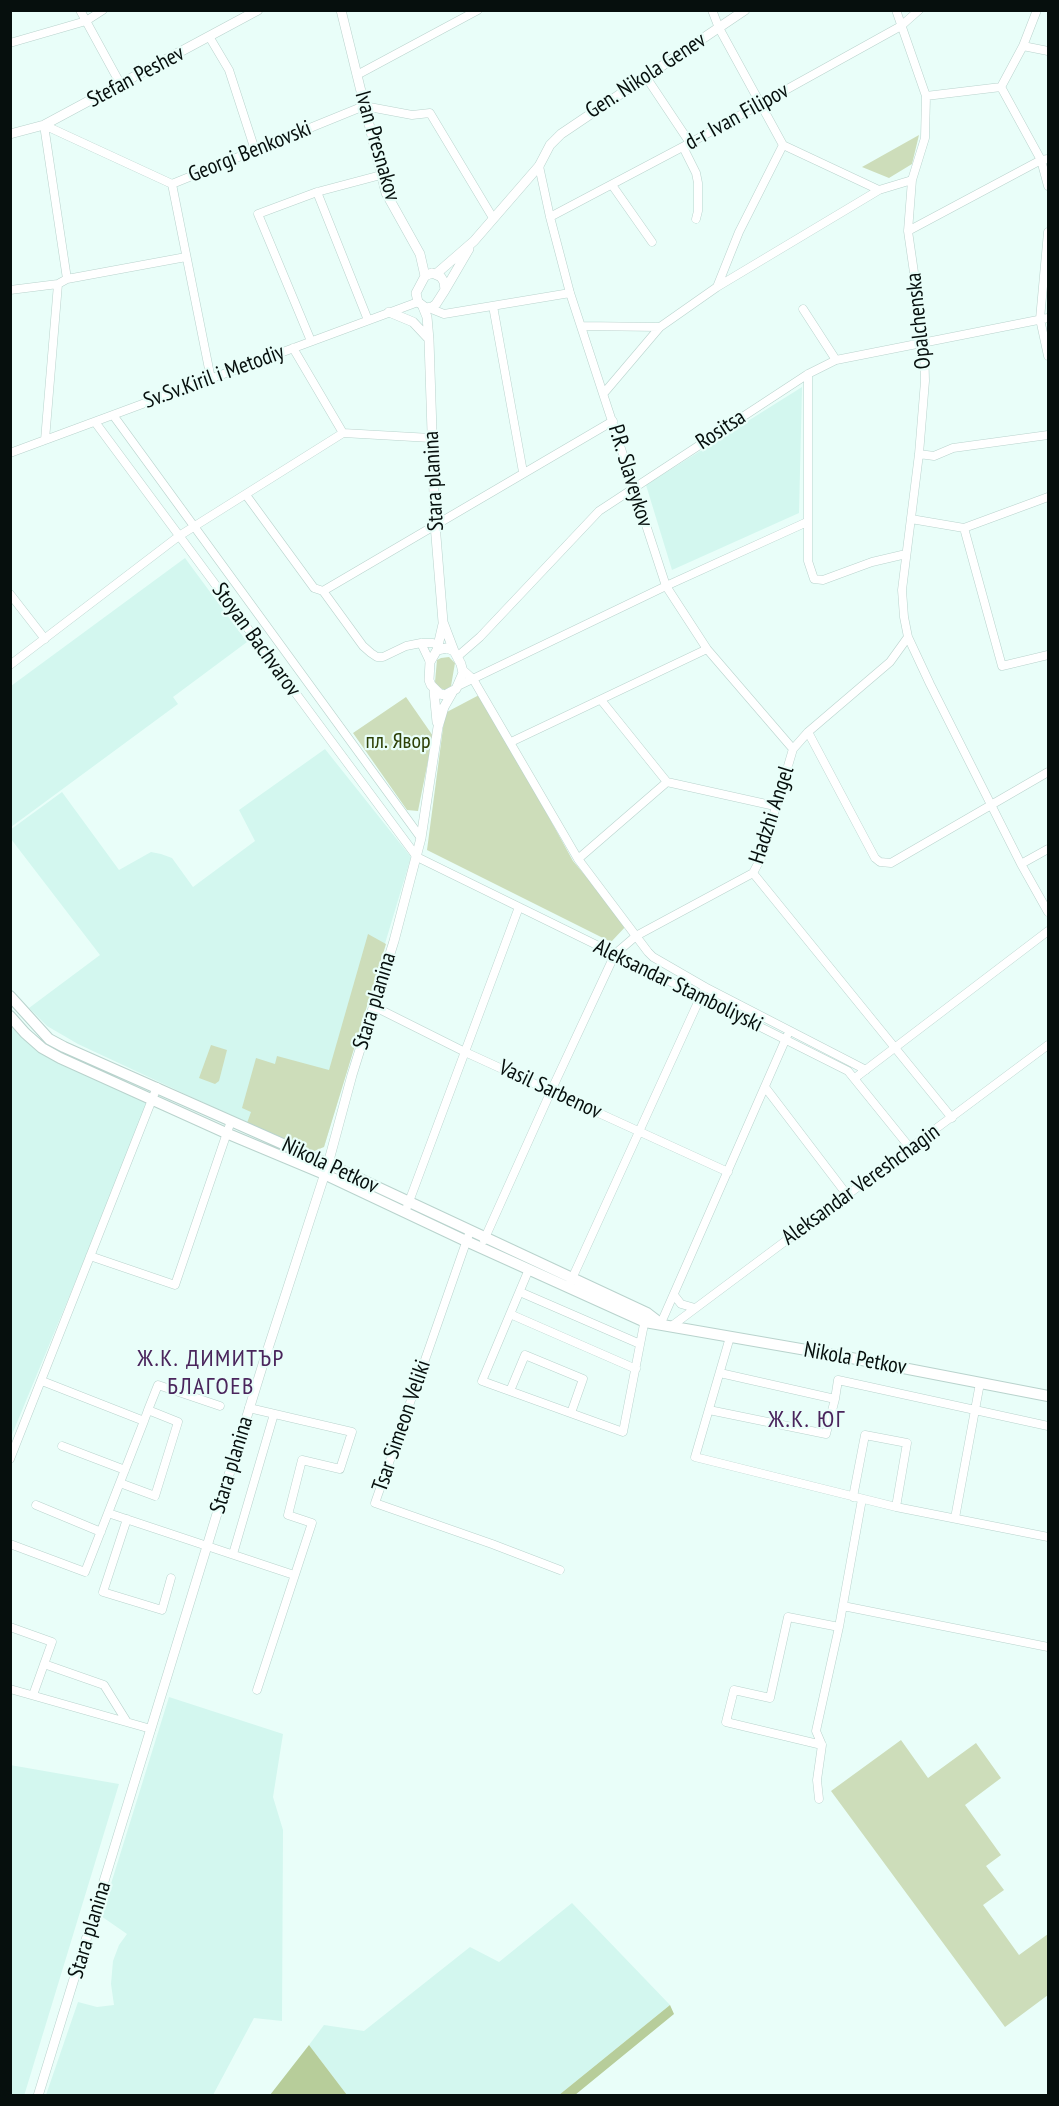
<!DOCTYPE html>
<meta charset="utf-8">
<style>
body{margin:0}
#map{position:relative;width:1059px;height:2106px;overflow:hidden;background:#e9fef9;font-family:"PT Sans Narrow",sans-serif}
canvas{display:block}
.frame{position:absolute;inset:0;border:12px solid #060f0d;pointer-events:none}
</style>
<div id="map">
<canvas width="1059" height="2106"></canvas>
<div class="frame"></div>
</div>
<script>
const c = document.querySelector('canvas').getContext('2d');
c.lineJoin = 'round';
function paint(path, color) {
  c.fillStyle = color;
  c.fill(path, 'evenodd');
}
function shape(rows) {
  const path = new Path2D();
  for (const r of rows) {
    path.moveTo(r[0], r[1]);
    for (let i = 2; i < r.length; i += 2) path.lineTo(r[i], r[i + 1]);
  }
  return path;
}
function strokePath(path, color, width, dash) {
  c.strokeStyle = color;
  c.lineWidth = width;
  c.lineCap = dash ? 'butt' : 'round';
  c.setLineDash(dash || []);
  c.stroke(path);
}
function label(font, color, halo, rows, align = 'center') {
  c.font = font + ' "PT Sans Narrow",sans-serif';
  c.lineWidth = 4.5;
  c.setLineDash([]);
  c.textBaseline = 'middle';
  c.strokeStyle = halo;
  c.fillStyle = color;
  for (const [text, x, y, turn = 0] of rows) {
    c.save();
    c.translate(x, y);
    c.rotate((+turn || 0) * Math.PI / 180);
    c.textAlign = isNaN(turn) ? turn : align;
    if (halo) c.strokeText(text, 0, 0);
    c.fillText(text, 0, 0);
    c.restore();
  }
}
const built = shape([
 [802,387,799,513,672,570,646,485],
 [185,558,247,642,173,697,178,704,11,827,11,686],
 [325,749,411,857,324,1147,247,1123,78,1044,47,1026,29,1008,100,955,11,839,10,830,62,792,119,870,151,852,161,854,172,858,193,887,255,841,239,810],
 [11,1016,42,1048,151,1099,11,1437],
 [169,1697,283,1734,273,1797,283,1830,282,2021,254,2018,213,2095,46,2095,78,2002,97,2007,114,2005,111,1984,113,1961,119,1945,127,1934,101,1916],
 [10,1765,119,1784,24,2096,10,2095],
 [572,1903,670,2005,559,2095,347,2095,309,2045,324,2025,364,2031,470,1947,499,1962]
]);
const green = shape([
 [919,135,912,164,889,178,862,167],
 [449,657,455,663,451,686,445,690,438,687,435,682,437,660,441,658],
 [481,694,573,861,627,925,611,942,427,850,445,713],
 [406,697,433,736,418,811,407,810,353,733],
 [368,934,386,944,324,1147,312,1152,247,1123,251,1112,242,1108,256,1058,275,1064,277,1056,329,1070],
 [211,1045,227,1050,219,1081,215,1084,199,1078],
 [901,1740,928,1778,976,1743,1001,1778,965,1805,1001,1855,986,1866,1004,1890,983,1905,1019,1955,1048,1934,1048,1995,1005,2027,831,1791]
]);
const forest = shape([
 [670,2005,674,2014,575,2095,559,2095],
 [309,2045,347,2095,270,2095]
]);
const minor = shape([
 [80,10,121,85],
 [712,10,719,28,783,145,879,190],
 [896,10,926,96,925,138,912,180,908,231,924,342,925,381,919,454,902,590,904,617,908,637,930,684,1021,864,1048,912],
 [210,38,229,70,255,150],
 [10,43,86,21,103,10],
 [1023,46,1048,51],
 [357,75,478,10],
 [646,77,690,143],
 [1001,87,1023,46,1037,10],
 [926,96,1001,87,1041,160,1048,186],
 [44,125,172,184,364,106,412,115,430,113,493,218],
 [44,125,67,279],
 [683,147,696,173,698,183,698,211,696,219],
 [539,166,550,217,570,293,666,586,707,649,793,749],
 [172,184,211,379],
 [612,185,652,242],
 [317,192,368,320],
 [550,217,690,143,901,26,919,10],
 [908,231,1041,160,1048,159],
 [1048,232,1040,319,1048,356],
 [717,287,739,232,783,145],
 [10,290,58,284,67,279,186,257],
 [493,306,523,472],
 [429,308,444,314,570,293],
 [803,309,836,360],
 [581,326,660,327,717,287,879,190,912,180],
 [311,341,258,214,317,192,381,175],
 [293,348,343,433],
 [808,374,808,561,814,579,823,580,872,562,906,554],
 [604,393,660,327],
 [113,415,421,838],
 [95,422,417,857,615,954,848,1071,911,1149],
 [45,440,58,284],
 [10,453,418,302],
 [919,454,934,456,953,448,1048,435],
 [246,495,314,588,323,591,363,646,371,653,377,657,383,657,406,646,421,643,433,643,442,649],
 [911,519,964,528,1048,497],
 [964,528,1002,666,1048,655],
 [323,591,613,421],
 [10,594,45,639],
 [421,643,430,662],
 [457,657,480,637,599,511,808,374,836,360,1048,318],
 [10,665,179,536,343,433,431,438],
 [463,670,473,679,578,859,648,952,653,957,705,987,866,1070],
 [458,686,666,586,807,522],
 [601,700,667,782,775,806],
 [808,732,875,858,880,862,891,863,1048,772],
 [511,742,707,649],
 [578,859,667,782],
 [1021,864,1048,849],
 [753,873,952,1118],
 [373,1006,465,1052,728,1172],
 [855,1078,1048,931],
 [765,1087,848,1196],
 [407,1207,519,907],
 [470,1231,375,1503,492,1544,560,1570],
 [484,1240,551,1091,615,954,636,936,753,873,761,858,793,749,808,732,890,662,908,637],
 [90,1256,175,1285,231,1121],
 [529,1269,482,1381,623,1432,645,1319],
 [570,1283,705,987],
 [520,1292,640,1344],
 [674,1295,681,1304,695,1308],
 [510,1314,636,1369],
 [661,1323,787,1036],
 [673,1325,1048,1045],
 [730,1337,695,1457,896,1507,1048,1537],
 [720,1373,835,1399,838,1380,1048,1426],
 [510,1391,525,1355,583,1379,571,1413],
 [249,1408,352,1432,340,1469,302,1460,288,1515,312,1523,257,1690],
 [148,1410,158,1385,220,1406],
 [709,1410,826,1434,835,1399],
 [62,1446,125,1470],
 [10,1459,157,1087],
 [120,1483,155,1496,178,1422,148,1410,144,1421],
 [853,1497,865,1435,907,1443,896,1507],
 [36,1505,101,1532],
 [108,1513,294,1575],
 [955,1518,980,1383],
 [127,1519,103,1592,162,1610,171,1578],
 [10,1544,85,1572,144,1421,42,1381],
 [233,1554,274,1414],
 [843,1606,1048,1647],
 [10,1627,52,1642,33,1695],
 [44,1664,104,1685,127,1722],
 [10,1689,151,1729],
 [822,1745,726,1722,734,1690,770,1698,788,1617,839,1627],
 [819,1799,817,1780,822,1745,816,1731,839,1627,862,1499]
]);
const tertiary = shape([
 [341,10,386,193,420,254,425,276],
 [10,134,44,125,258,10],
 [432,273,441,277,444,282,445,290,436,304,432,307,426,308,418,302,416,293,425,276,432,273],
 [436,274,474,241,539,166,550,145,561,134,745,10],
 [445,290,469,249],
 [423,307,427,317,429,340,435,524,443,622,454,651],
 [389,312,413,322,428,338],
 [447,648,454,651,461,664,463,673,456,689,445,695,440,694,431,685,429,680,430,662,437,650,447,648],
 [437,650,443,624],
 [434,691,437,722],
 [38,2096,263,1364,328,1164,352,1075,394,941,421,838,438,727,444,707,452,693]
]);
const secondary = shape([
 [10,996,49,1039,64,1047,328,1164,647,1313,660,1323],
 [10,1016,25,1033,42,1048,60,1058,226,1133,324,1174,466,1241,645,1322,841,1356,1048,1396]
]);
const streetNames = [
 ["Gen. Nikola Genev",646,76,-33],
 ["Stefan Peshev",136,77,-28],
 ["d-r Ivan Filipov",737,117,-29],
 ["Ivan Presnakov",377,146,74],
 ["Georgi Benkovski",250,152,-22],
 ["Opalchenska",919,321,-96],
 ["Sv.Sv.Kiril i Metodiy",214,377,-20],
 ["Rositsa",721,430,-33],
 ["P.R. Slaveykov",630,476,73],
 ["Stara planina",434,481,-93],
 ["Stoyan Bachvarov",256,640,54],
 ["Hadzhi Angel",772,815,-72],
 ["Aleksandar Stamboliyski",678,986,26],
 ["Stara planina",375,1001,-73],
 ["Vasil Sarbenov",550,1090,25],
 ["Nikola Petkov",330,1166,25],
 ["Aleksandar Vereshchagin",861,1185,-36],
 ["Nikola Petkov",855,1359,10],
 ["Tsar Simeon Veliki",402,1426,-71],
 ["Stara planina",232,1465,-73],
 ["Stara planina",90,1930,-73]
];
const parkNames = [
 ["пл. Явор",398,742]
];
const neighbourhoodNames = [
 ["Ж.К. ДИМИТЪР",211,1359],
 ["БЛАГОЕВ",211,1387],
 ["Ж.К. ЮГ",807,1420]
];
paint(built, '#d3f7ef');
paint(green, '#cdddba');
paint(forest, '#b7cd9a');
strokePath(minor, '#b9d3cd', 9);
strokePath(tertiary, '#b9d3cd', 10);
strokePath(secondary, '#b9d3cd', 12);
strokePath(minor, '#fff', 8);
strokePath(tertiary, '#fff', 9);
strokePath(secondary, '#fff', 10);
label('22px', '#060f0d', '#e9fef9', streetNames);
label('22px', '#2e4107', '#e9fef9', parkNames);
c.letterSpacing = '1.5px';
label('24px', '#4a255c', '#e9fef9', neighbourhoodNames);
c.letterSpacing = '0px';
</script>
